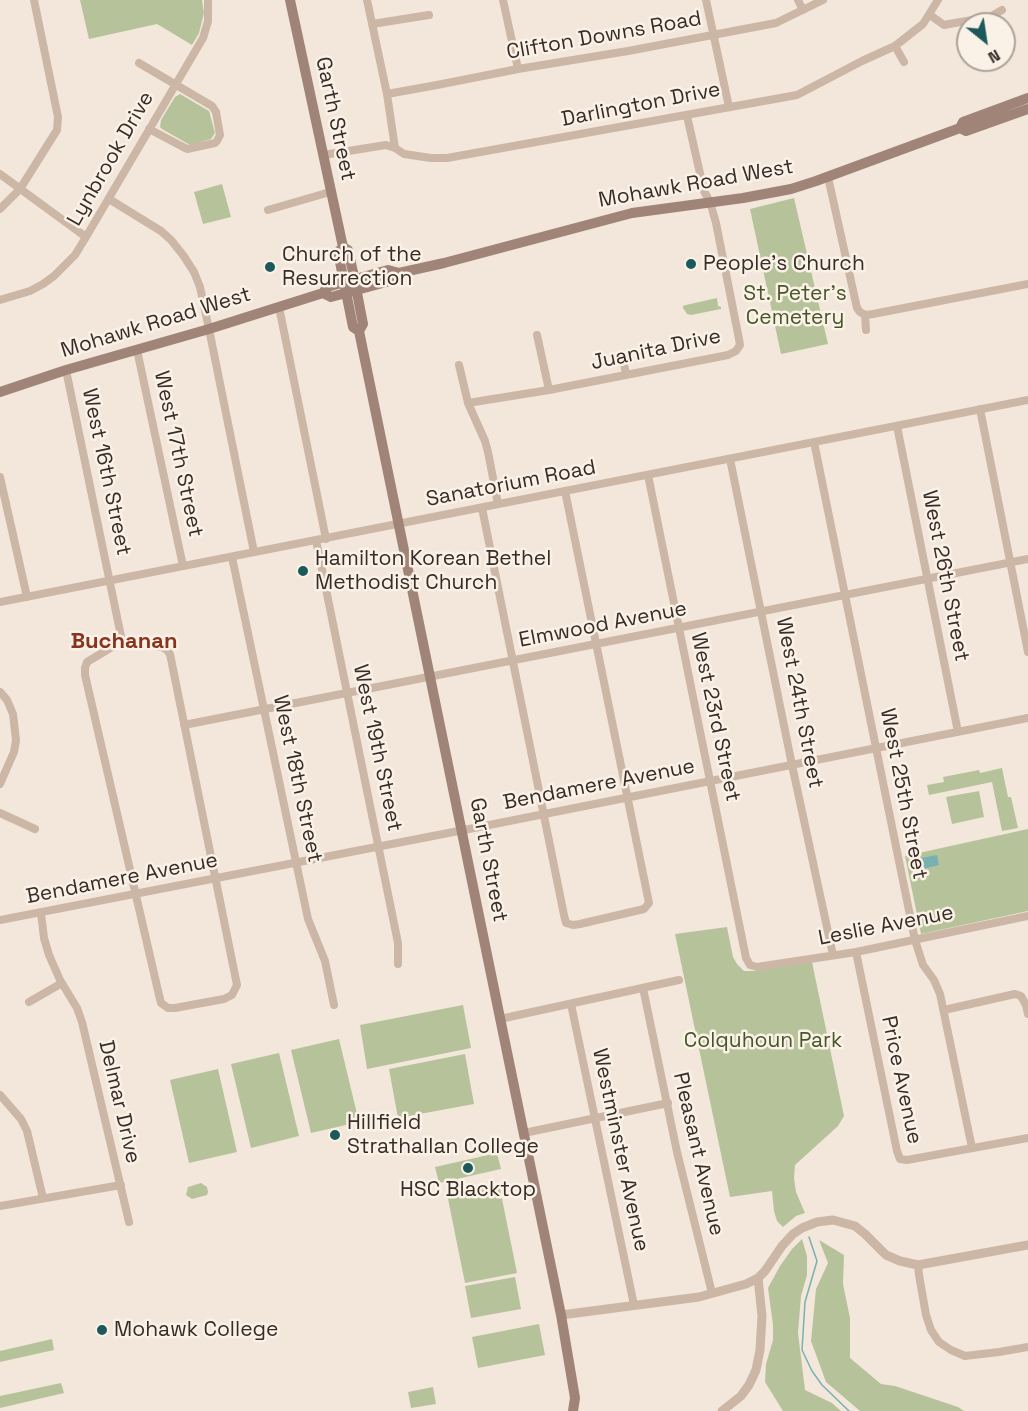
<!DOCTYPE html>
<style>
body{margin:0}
#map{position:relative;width:1028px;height:1411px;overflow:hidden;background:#f3e7db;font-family:"Space Grotesk",sans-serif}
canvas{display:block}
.north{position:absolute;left:956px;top:12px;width:60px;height:60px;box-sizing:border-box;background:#faf1e7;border:2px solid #aca29a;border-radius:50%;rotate:150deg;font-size:16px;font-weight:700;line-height:24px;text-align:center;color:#372c27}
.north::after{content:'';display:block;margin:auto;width:21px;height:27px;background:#1b595b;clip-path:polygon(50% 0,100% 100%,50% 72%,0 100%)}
</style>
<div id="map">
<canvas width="1028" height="1411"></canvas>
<div class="north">N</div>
</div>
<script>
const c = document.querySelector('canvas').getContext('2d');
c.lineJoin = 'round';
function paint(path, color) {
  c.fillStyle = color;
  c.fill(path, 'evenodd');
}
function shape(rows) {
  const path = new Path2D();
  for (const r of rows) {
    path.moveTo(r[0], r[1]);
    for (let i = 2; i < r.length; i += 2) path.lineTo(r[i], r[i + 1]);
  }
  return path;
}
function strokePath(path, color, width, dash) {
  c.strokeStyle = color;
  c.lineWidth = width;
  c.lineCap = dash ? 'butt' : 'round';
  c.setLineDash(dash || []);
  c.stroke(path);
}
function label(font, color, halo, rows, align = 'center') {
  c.font = font + ' "Space Grotesk",sans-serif';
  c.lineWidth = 5;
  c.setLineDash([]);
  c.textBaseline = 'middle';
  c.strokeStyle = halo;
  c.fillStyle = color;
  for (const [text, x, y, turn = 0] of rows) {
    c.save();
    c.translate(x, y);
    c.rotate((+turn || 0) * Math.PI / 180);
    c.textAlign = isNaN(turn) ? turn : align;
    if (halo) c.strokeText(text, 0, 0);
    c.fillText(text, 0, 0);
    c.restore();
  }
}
const green = shape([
 [80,0,202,0,204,13,199,33,192,45,157,24,89,39],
 [180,94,209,111,215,133,211,139,190,145,162,129,160,127,161,120,175,97],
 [222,184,231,217,203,224,194,192],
 [794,198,828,344,781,354,750,209],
 [717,298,718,306,721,307,721,309,691,315,687,314,683,308,683,306,686,305],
 [1002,768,1008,797,1011,797,1018,828,1002,831,992,782,929,795,927,785,944,782,943,777,979,770,980,773],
 [979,791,984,817,952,824,946,797],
 [1028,829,1028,911,921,934,905,856],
 [727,927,733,957,737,964,744,971,754,971,812,962,844,1116,838,1126,795,1165,794,1178,796,1192,805,1213,796,1216,783,1227,777,1221,774,1211,772,1191,730,1197,675,934],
 [463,1005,471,1048,367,1069,360,1025],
 [339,1039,359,1122,311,1133,291,1050],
 [279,1053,299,1136,251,1148,231,1064],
 [465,1054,474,1104,398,1118,389,1069],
 [218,1069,237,1152,189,1163,170,1080],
 [497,1153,501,1169,439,1183,435,1167],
 [201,1183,207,1187,208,1192,207,1195,192,1199,186,1195,188,1187],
 [499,1184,517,1273,465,1283,447,1194],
 [802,1239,807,1256,807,1275,801,1296,798,1333,805,1390,832,1403,841,1411,783,1411,765,1382,766,1364,773,1340,773,1325,768,1288,780,1266,792,1249],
 [819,1240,844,1255,843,1284,850,1318,850,1358,881,1384,895,1386,958,1407,964,1411,860,1411,826,1382,811,1341,816,1289,828,1263],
 [515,1277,521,1309,471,1318,465,1286],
 [539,1324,545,1355,478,1368,472,1337],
 [52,1339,54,1350,0,1362,0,1351],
 [61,1383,64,1393,0,1408,0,1396],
 [433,1387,436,1404,411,1408,408,1392]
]);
const water = shape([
 [937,855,939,865,923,869,921,858]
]);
const stream = shape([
 [809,1237,817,1261,805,1302,802,1350,812,1371,822,1385,849,1411]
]);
const minor = shape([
 [367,0,387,94,395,148],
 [503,0,518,69],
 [706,0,729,107],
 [798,0,803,10],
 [930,15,944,25,949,24,990,17,1002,10],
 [372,24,429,15],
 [895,46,904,62],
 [139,63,212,106,216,112,220,135,217,141,215,143,187,149,149,129],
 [387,94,437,85,518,69,628,51,776,23,823,0],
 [323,155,386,145,395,148,404,154,431,158,447,158,797,95,862,61,895,46,923,24,938,0],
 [0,174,86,237],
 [828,177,857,308,860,312,865,315,873,314,1028,284],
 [109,199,161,231,171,240,183,255,194,272,200,287,209,329,254,552],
 [0,209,20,189,57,130,58,117,34,0],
 [268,210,330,192],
 [0,300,30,291,43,284,54,276,75,255,86,237,203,38,208,21,208,0],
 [279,307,326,539],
 [865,315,866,330],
 [537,335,549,390],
 [137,350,183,566],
 [622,355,626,374],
 [459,365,468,403,485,441,488,452,498,504],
 [66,370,122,641,87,662,85,668,85,675,159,995,161,1003,168,1008,175,1008,224,999,232,995,237,985,170,654,167,650,162,647,122,641],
 [468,403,549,390,728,355,736,351,740,345,739,339,716,223,710,202,704,191,687,116],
 [980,409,1028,652],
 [897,426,958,732],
 [814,442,915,940,923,965,934,980,940,994,972,1148],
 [730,459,792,765,833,955],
 [648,475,746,958,750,965,757,967,856,952,1028,916],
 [0,477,27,597],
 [482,508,564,915,566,923,573,925,580,924,644,909,649,903,565,491],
 [316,540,398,943,398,964],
 [232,557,308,919,325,961,334,1005],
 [0,602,1028,400],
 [0,692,7,700,13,714,16,740,14,752,0,784],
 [184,725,1028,559],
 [0,813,35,829],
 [41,913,44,938,49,955,60,980,77,1008,82,1022,129,1222],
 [0,920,469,829,1028,718],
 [856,952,897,1151,900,1159,907,1160,1028,1138],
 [643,988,677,1152,712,1293],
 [29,1002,62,983],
 [571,1004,634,1305],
 [944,1010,1015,994,1021,996,1026,1005,1028,1014],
 [500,1019,679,980],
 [0,1095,21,1119,27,1131,43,1198],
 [524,1133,668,1103],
 [0,1206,121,1185],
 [918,1265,919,1275,926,1315,931,1330,939,1342,951,1350,965,1356,999,1352,1028,1347]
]);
const tertiary = shape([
 [561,1315,699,1297,746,1284,758,1278,765,1271,782,1246,793,1234,802,1228,817,1222,833,1220,855,1226,865,1234,886,1255,900,1261,918,1265,1028,1245],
 [722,1411,741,1396,749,1385,756,1370,760,1350,762,1316,758,1278]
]);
const secondary = shape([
 [290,0,343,247,348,250,353,272,363,324,359,331],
 [960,128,966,131,1028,109],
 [343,247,338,252,353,327,359,331,561,1315,575,1398,573,1411],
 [323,293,331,297,390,281,399,273],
 [0,392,66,370,209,329,323,293,327,287,388,270,399,273,444,263,632,213,743,198,791,189,816,181,960,128,963,122,1028,98]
]);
const markers = [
 [691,264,6,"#1b595b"],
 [270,267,6,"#1b595b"],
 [303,571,6,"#1b595b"],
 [335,1135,6,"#1b595b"],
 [468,1168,6,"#1b595b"],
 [102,1330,6,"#1b595b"]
];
const streetNames = [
 ["Clifton Downs Road",604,36,-10],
 ["Darlington Drive",641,105,-11],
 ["Garth Street",335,119,78],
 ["Lynbrook Drive",111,159,-60],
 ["Mohawk Road West",696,184,-10],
 ["Mohawk Road West",156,323,-17],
 ["Juanita Drive",656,350,-12],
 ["West 17th Street",178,454,78],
 ["West 16th Street",106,472,78],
 ["Sanatorium Road",511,484,-11],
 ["West 26th Street",945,576,79],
 ["Elmwood Avenue",603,625,-11],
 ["West 24th Street",799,703,79],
 ["West 23rd Street",715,717,78],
 ["West 19th Street",377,748,78],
 ["West 18th Street",297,779,78],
 ["Bendamere Avenue",599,785,-11],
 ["West 25th Street",903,794,79],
 ["Garth Street",488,860,79],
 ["Bendamere Avenue",122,879,-11],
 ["Leslie Avenue",886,926,-11],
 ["Price Avenue",901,1080,78],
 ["Delmar Drive",119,1102,77],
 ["Westminster Avenue",620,1150,78],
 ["Pleasant Avenue",698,1154,77]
];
const poiNames = [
 ["Church of the",282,255],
 ["Resurrection",282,279],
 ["People's Church",703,264],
 ["Hamilton Korean Bethel",315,559],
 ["Methodist Church",315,583],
 ["Hillfield",347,1123],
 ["Strathallan College",347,1147],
 ["HSC Blacktop",468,1190,"center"],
 ["Mohawk College",114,1330]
];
const parkNames = [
 ["St. Peter's",795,294],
 ["Cemetery",795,318],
 ["Colquhoun Park",763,1041]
];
const neighbourhoodNames = [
 ["Buchanan",124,642]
];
paint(green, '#b6c39a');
paint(water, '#78b1b1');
strokePath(stream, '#78b1b1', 1.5);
strokePath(minor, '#ccb6a6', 8);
strokePath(tertiary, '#ccb6a6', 9);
strokePath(secondary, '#9f8477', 10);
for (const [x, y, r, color] of markers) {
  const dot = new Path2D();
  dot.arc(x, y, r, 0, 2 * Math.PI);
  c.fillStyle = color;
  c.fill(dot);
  strokePath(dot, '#faf1e7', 2);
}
label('21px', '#372c27', '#faf1e7', streetNames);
label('21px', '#372c27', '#faf1e7', poiNames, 'left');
label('21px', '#48572a', '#faf1e7', parkNames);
label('bold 22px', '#8a331d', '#faf1e7', neighbourhoodNames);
</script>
